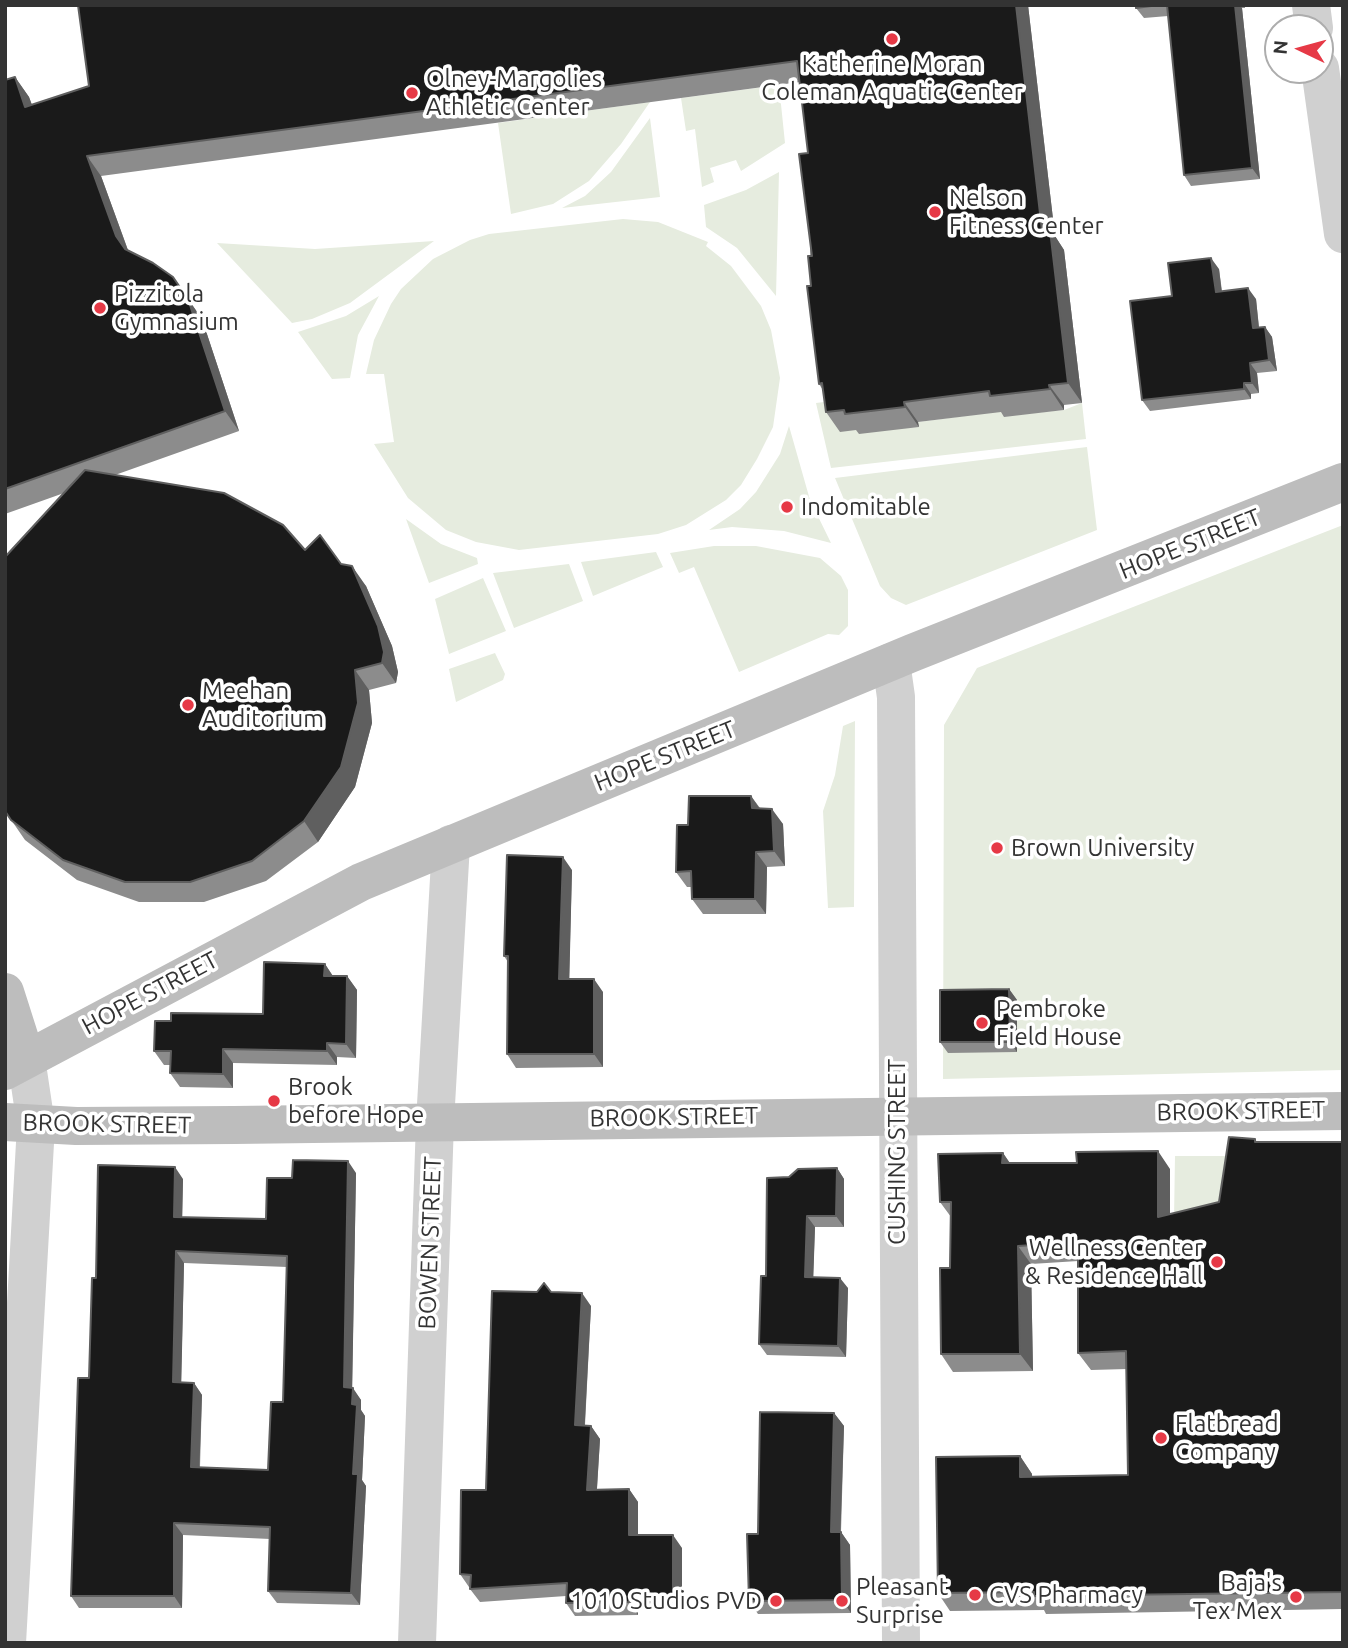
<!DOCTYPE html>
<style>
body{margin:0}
#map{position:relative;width:1348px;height:1648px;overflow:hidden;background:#fff;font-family:Ubuntu,sans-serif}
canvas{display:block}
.frame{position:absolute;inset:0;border:7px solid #333;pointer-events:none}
.north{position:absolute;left:1264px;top:14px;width:70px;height:70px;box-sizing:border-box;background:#fff;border:2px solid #adadad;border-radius:50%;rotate:275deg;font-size:19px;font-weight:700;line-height:28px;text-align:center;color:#333}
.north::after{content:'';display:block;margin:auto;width:24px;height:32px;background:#e63946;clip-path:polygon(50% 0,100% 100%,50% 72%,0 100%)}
</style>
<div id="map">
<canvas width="1348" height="1648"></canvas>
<div class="frame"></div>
<div class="north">N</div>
</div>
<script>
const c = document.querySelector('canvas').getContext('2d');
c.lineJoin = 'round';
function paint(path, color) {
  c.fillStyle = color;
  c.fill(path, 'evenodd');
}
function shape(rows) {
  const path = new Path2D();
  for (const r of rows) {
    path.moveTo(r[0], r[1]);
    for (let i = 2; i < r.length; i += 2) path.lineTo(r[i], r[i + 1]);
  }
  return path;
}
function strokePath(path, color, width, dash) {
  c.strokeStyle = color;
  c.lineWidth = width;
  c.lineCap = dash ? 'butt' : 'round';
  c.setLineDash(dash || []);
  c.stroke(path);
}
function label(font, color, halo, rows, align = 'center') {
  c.font = font + ' Ubuntu,sans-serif';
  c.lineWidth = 7;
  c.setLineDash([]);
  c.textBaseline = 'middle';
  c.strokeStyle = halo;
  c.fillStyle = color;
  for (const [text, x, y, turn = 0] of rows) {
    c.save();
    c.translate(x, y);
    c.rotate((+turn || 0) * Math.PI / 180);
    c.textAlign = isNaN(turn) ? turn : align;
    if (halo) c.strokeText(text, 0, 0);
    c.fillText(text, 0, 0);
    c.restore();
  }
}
const green = shape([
 [779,85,785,143,741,171,736,160,710,168,714,182,702,187,695,129,686,131,681,98],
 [650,102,621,144,589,181,553,204,511,214,498,123],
 [650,118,660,197,562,208,585,196,611,172],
 [779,172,776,296,737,248,706,227,704,205,746,190],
 [623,219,658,222,708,242,706,246,731,266,761,306,771,330,780,378,773,427,757,459,741,485,726,500,686,525,658,534,519,550,476,542,446,530,408,498,374,444,394,442,384,374,366,374,374,340,391,304,401,289,433,259,470,240,489,234],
 [434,241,350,303,312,319,292,323,217,243,315,249],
 [379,296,358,335,350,378,332,379,298,332,346,316],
 [832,401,858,430,919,427,918,422,1003,411,1004,416,1064,410,1082,403,1086,439,831,468,816,403],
 [789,426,810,500,831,543,784,531,732,527,709,530,740,509,756,492,780,454],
 [1087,447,1097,530,906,605,891,598,880,586,835,478],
 [406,519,441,544,477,558,478,564,429,583],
 [1343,525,1343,1070,943,1079,944,725,977,668],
 [714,546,756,546,820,558,841,576,848,590,848,626,839,635,828,634,739,672,694,567,679,573,670,553],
 [656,552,663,567,593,596,581,562],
 [569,564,583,601,514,628,493,573],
 [483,578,506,631,449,654,435,599],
 [495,653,505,674,503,680,456,702,449,669],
 [855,721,854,907,828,908,823,811,835,775,843,726],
 [1175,1156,1234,1156,1224,1207,1174,1220]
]);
const street = shape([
 [1311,5,1314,28],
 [1320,68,1343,234],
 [891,662,896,697,901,1643],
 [7,1643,36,1125,26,1058],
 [417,1643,435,1122,451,844]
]);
const secondary = shape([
 [5,992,26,1058],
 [5,1071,361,882,912,653,1343,482],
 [5,1122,76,1126,234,1125,1343,1111]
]);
const wall = shape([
 [1028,5,1055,236,1064,250,1082,403,1064,405,1064,410,1004,417,1001,412,918,422,919,427,859,434,856,430,840,432,826,412,823,390,819,384,811,286,808,153,800,82,101,176,128,250,173,277,202,319,239,431,115,475,341,564,366,586,392,646,398,672,396,683,369,690,372,723,355,787,318,842,266,881,204,902,139,902,77,880,25,840,5,811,64,493,5,514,5,80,15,77,29,97,32,105],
 [1136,5,1245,5,1245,8,1242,8,1260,179,1191,186,1184,175,1168,16,1144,18,1136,8],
 [1219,269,1222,291,1256,299,1259,327,1265,327,1272,337,1277,371,1257,373,1259,393,1251,394,1251,399,1150,411,1142,400,1172,296],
 [751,796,760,808,783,824,785,866,767,867,766,914,703,914,692,899,691,887,687,887,676,872,688,825],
 [572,870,569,979,603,992,603,1067,516,1068,507,1054,508,962,504,956],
 [325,964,333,976,347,976,357,990,356,1058,337,1057,337,1065,233,1063,233,1088,180,1087,170,1073,171,1065,164,1065,154,1051,171,1021,263,1014],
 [1009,989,1017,1000,1017,1052,948,1053,940,1042],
 [1255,1139,1257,1142,1343,1142,1343,1609,1046,1614,1044,1610,950,1611,938,1593,1020,1456,1032,1474,1032,1476,1128,1475,1127,1369,1091,1370,1078,1353,1078,1261,1031,1264,1033,1371,953,1372,941,1354,950,1268,951,1217,940,1202,1003,1153,1010,1163,1170,1169,1170,1214,1219,1202],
 [837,1168,844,1179,844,1227,815,1227,813,1277,848,1288,846,1357,767,1355,759,1344,766,1276],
 [356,1173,352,1388,361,1400,361,1410,365,1416,362,1480,366,1486,360,1605,277,1603,268,1591,270,1539,183,1535,182,1608,79,1608,71,1596,89,1378,96,1278,183,1179,182,1217,266,1219,292,1178],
 [184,1263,287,1267,283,1402,268,1470,200,1467,202,1395,194,1383,181,1382],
 [551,1292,591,1306,585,1425,591,1426,600,1439,597,1489,629,1489,638,1502,638,1535,682,1548,682,1609,638,1609,638,1615,575,1616,566,1603,566,1596,480,1602,470,1589,470,1587,469,1587,460,1574,486,1490],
 [834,1413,844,1426,841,1532,850,1545,851,1613,758,1614,749,1601,758,1534]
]);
const shadedWall = shape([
 [1016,5,1028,5,1055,236,1064,250,1082,403,1068,383,1042,231],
 [1235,5,1240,5,1242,8,1260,179,1252,168],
 [15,77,29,97,40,127,25,107],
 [87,156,101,176,130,256,116,236],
 [1211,258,1219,269,1223,303,1216,292],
 [1248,288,1256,299,1260,339,1253,328],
 [188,299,202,319,239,431,225,411],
 [1265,327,1272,337,1277,371,1269,360],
 [1250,363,1257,373,1259,393,1252,383],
 [1244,383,1251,394,1251,399,1244,389],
 [1049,385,1064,405,1064,410,1050,389],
 [904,402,918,422,919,427,905,407],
 [352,566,366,586,392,646,398,672,396,683,382,663],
 [355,670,369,690,372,723,355,787,318,842,304,821],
 [751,796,762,812,752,808],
 [772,809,783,824,785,866,774,851],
 [756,852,767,867,766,914,755,899],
 [563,857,572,870,569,993,559,979],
 [325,964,334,978,324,976],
 [347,976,357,990,356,1058,346,1044],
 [594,979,603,992,603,1067,594,1054],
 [1009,989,1017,1000,1017,1052,1010,1042],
 [327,1043,337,1057,337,1065,327,1051],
 [223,1049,233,1063,233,1088,223,1074],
 [1158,1151,1170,1169,1170,1234,1158,1217],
 [1003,1153,1015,1171,1002,1163],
 [348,1161,356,1173,352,1398,353,1388,361,1400,361,1410,365,1416,362,1480,366,1486,360,1605,351,1593,353,1474,344,1387],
 [175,1167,183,1179,182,1229,174,1217],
 [837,1168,844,1179,844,1227,836,1216],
 [807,1216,815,1227,813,1287,805,1277],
 [1018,1246,1031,1264,1033,1371,1020,1354],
 [176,1251,184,1263,181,1394,173,1382],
 [840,1278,848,1288,846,1357,838,1346],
 [582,1293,591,1306,584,1438,575,1425],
 [194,1383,202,1395,199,1478,191,1467],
 [834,1413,844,1426,840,1545,831,1532],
 [591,1426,600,1439,596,1503,587,1490],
 [1020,1456,1032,1474,1033,1494,1020,1477],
 [629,1489,638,1502,638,1548,629,1535],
 [174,1523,183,1535,182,1608,174,1596],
 [841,1532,850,1545,851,1613,842,1600],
 [673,1535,682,1548,682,1609,673,1596],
 [629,1596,638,1609,638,1615,629,1602]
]);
const building = shape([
 [78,5,1016,5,1042,231,1050,230,1068,383,1049,385,1050,389,990,396,989,391,904,402,905,407,845,414,844,410,826,412,822,383,819,384,807,286,811,286,808,256,812,256,799,154,808,153,797,61,87,156,116,236,125,249,153,263,173,277,188,299,225,411,5,489,5,80,15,77,25,107,89,86,78,5],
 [1136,5,1159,5,1136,8,1136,5],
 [1167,5,1235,5,1252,168,1184,175,1167,5],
 [1211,258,1216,292,1248,288,1253,328,1265,327,1269,360,1250,363,1252,383,1244,383,1244,389,1142,400,1130,301,1172,296,1168,263,1211,258],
 [85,470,224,493,283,525,305,550,320,535,341,564,352,566,378,626,384,652,382,663,355,670,358,703,341,767,304,821,252,861,190,882,125,882,63,860,11,820,5,811,5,557,85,470],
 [689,796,751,796,752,808,772,809,774,851,756,852,755,899,692,899,691,871,676,872,677,825,688,825,689,796],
 [507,855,563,857,559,979,594,979,594,1054,507,1054,508,956,504,956,507,855],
 [264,962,325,964,324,976,347,976,346,1044,327,1043,327,1051,223,1049,223,1074,170,1073,171,1051,154,1051,155,1021,171,1021,171,1013,263,1014,264,962],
 [1009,989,1010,1042,940,1042,940,990,1009,989],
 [1229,1137,1255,1139,1255,1142,1343,1142,1343,1592,1034,1596,1034,1592,938,1593,936,1457,1020,1456,1020,1477,1128,1475,1126,1351,1078,1353,1078,1242,1018,1246,1020,1354,941,1354,940,1268,950,1268,951,1202,940,1202,938,1154,1003,1153,1002,1163,1077,1163,1076,1152,1158,1151,1158,1217,1219,1202,1229,1137],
 [293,1160,348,1161,344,1387,353,1388,352,1404,357,1405,353,1474,358,1474,351,1593,268,1591,270,1527,174,1523,174,1596,71,1596,78,1378,89,1378,92,1278,96,1278,98,1165,175,1167,174,1217,266,1219,267,1178,292,1178,293,1160],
 [176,1251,287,1256,283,1402,271,1402,268,1470,191,1467,194,1383,173,1382,176,1251],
 [837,1168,836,1216,807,1216,805,1277,840,1278,838,1346,759,1344,761,1276,766,1276,767,1178,789,1177,798,1169,837,1168],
 [544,1283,551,1292,582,1293,575,1425,591,1426,587,1490,629,1489,629,1535,673,1535,673,1596,629,1596,629,1602,566,1603,567,1583,470,1589,471,1575,460,1574,461,1490,486,1490,492,1291,537,1292,544,1283],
 [760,1412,834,1413,831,1532,841,1532,842,1600,749,1601,747,1534,758,1534,760,1412]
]);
const markers = [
 [892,39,7,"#e63946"],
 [412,93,7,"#e63946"],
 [935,212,7,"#e63946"],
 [100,308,7,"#e63946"],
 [787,507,7,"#e63946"],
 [188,705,7,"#e63946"],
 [997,848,7,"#e63946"],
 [982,1023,7,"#e63946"],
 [274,1101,7,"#e63946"],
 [1217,1262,7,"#e63946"],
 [1161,1438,7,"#e63946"],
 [975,1595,7,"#e63946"],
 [1296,1597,7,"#e63946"],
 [776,1601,7,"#e63946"],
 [842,1601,7,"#e63946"]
];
const poiNames = [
 ["Katherine Moran",892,64,"center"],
 ["Coleman Aquatic Center",892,92,"center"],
 ["Olney-Margolies",426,79],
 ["Athletic Center",426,107],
 ["Nelson",949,198],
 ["Fitness Center",949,226],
 ["Pizzitola",114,294],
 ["Gymnasium",114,322],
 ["Indomitable",801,507],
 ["Meehan",202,691],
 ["Auditorium",202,719],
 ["Brown University",1011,848],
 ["Pembroke",996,1009],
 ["Field House",996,1037],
 ["Brook",288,1087],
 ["before Hope",288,1115],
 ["Wellness Center",1203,1248,"right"],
 ["& Residence Hall",1203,1276,"right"],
 ["Flatbread",1175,1424],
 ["Company",1175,1452],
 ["Baja's",1282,1583,"right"],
 ["Tex Mex",1282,1611,"right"],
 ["Pleasant",856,1587],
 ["Surprise",856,1615],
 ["CVS Pharmacy",989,1595],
 ["1010 Studios PVD",762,1601,"right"]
];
const streetNames = [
 ["HOPE STREET",1190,544,-22],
 ["HOPE STREET",665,756,-22],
 ["HOPE STREET",150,993,-28],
 ["BROOK STREET",1241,1111,-1],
 ["BROOK STREET",674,1117,-1],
 ["BROOK STREET",107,1124,1],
 ["CUSHING STREET",897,1152,-90],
 ["BOWEN STREET",430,1243,-88]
];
paint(green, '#e6ecdf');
strokePath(street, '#d0d0d0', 38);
strokePath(secondary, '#bdbdbd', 38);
paint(wall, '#8c8c8c');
paint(shadedWall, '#5f5f5f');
paint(building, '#1a1a1a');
strokePath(building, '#5f5f5f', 2);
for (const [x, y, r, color] of markers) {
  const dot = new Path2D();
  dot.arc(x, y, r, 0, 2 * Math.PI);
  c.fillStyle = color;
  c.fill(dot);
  strokePath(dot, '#fff', 2.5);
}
label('24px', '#333', '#fff', poiNames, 'left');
label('24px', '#333', '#fff', streetNames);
</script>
